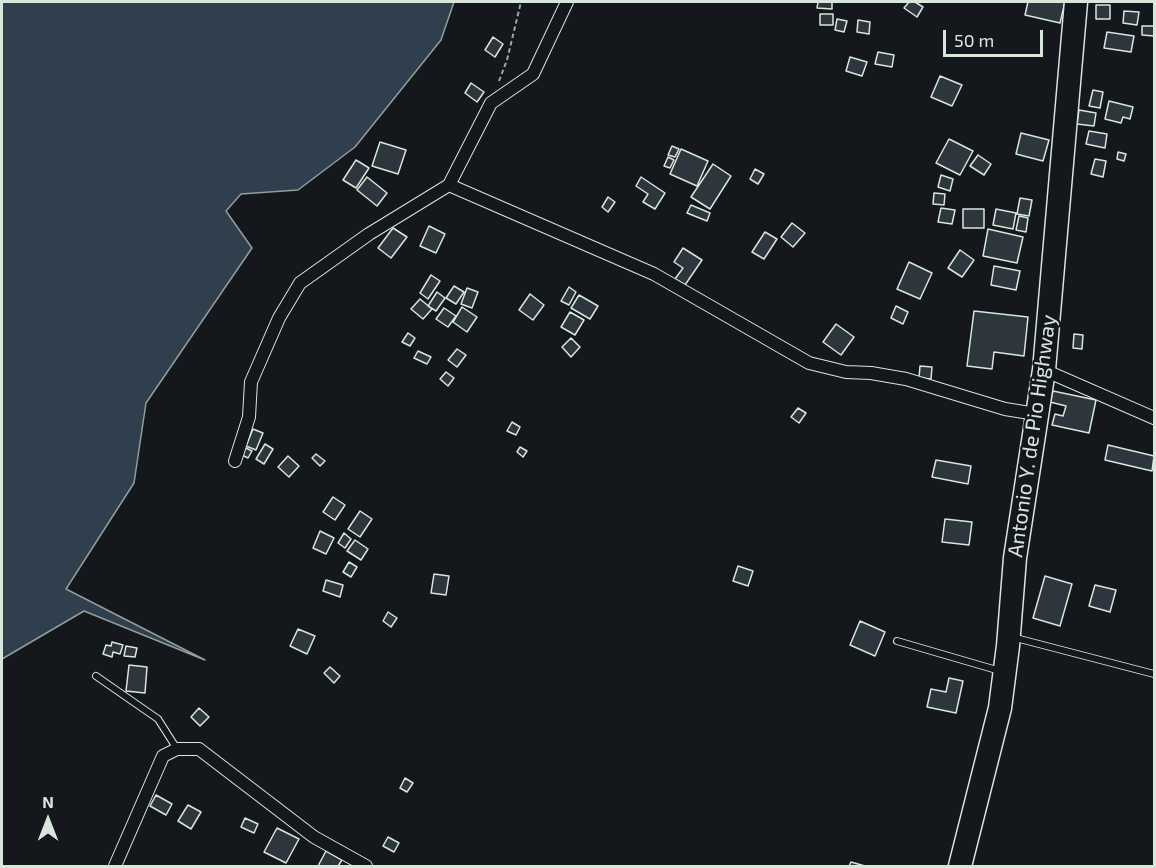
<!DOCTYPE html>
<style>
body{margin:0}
#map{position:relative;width:1156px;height:868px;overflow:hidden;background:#14181c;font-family:"Exo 2",sans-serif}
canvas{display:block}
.frame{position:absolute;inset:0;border:3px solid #d8e6dc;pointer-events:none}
.north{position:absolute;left:18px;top:790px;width:60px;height:60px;-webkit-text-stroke:4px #14181c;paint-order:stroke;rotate:0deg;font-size:16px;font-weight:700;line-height:24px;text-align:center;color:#d8e6dc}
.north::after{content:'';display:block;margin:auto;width:21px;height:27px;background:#d8e6dc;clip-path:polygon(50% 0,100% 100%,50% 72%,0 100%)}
.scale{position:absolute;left:943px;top:30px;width:100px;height:27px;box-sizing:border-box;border:3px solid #d8e6dc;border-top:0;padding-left:8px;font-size:18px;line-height:21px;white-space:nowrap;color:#d8e6dc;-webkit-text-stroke:4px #14181c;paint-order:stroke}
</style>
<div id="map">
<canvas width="1156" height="868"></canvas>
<div class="frame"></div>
<div class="north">N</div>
<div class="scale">50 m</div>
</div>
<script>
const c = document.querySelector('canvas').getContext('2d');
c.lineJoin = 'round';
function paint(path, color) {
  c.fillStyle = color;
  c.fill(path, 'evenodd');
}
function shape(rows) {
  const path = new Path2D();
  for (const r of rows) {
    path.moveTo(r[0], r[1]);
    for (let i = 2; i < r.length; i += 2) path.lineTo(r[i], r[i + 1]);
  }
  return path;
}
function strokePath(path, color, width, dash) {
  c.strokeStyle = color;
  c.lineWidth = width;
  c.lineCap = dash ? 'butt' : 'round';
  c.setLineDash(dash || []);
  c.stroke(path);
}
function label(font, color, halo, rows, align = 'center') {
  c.font = font + ' "Exo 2",sans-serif';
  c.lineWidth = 4.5;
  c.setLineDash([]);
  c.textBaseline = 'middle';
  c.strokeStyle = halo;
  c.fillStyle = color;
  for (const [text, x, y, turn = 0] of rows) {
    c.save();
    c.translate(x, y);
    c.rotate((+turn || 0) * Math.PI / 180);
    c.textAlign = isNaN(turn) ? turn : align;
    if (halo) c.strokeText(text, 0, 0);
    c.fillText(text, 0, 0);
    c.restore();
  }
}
const water = shape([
 [2,2,454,2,441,40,355,147,298,190,241,194,226,211,252,248,146,403,134,483,66,589,205,660,84,611,2,659,2,2]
]);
const building = shape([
 [818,2,832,2,832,9,817,8,818,2],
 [909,2,915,2,923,7,917,17,904,8,909,2],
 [1028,2,1065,2,1060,23,1025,15,1028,2],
 [1096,5,1110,5,1110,19,1096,19,1096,5],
 [1124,11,1139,12,1137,25,1123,23,1124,11],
 [820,14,833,14,833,25,820,25,820,14],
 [837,19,847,21,844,32,835,30,837,19],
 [858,20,870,22,869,34,857,32,858,20],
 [1142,26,1154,26,1154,36,1142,35,1142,26],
 [1107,32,1134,36,1131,52,1104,48,1107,32],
 [493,37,503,44,495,57,485,50,493,37],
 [878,52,894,55,892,67,875,64,878,52],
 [850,57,867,62,862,76,846,71,850,57],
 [940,76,962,85,952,106,931,97,940,76],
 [471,83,484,92,477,102,465,93,471,83],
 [1093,90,1103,92,1100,108,1089,106,1093,90],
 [1109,101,1133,107,1130,119,1123,117,1121,123,1105,119,1109,101],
 [1079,110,1096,113,1094,126,1077,124,1079,110],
 [1089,131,1107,134,1105,148,1086,144,1089,131],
 [1021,133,1049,140,1043,161,1016,154,1021,133],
 [949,139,973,151,960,175,936,163,949,139],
 [380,142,406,150,398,174,372,166,380,142],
 [672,146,679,149,675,157,668,155,672,146],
 [681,149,708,161,697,186,670,174,681,149],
 [1118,152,1126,154,1124,161,1117,159,1118,152],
 [978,155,991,164,984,175,970,166,978,155],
 [668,157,674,160,670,168,664,166,668,157],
 [1095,159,1106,161,1103,177,1091,174,1095,159],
 [356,160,369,168,356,188,343,180,356,160],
 [713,164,731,176,710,209,691,197,713,164],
 [755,169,764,174,758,184,750,179,755,169],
 [941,175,953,179,950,191,938,187,941,175],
 [367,177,387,193,377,206,357,190,367,177],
 [641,177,665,193,655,209,643,202,648,194,636,186,641,177],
 [934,193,945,194,944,205,933,204,934,193],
 [608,197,615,202,608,212,602,207,608,197],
 [1020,198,1032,200,1029,216,1017,214,1020,198],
 [691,205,710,213,707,221,687,213,691,205],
 [941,208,955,210,952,224,938,222,941,208],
 [963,209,984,209,984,228,963,228,963,209],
 [996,209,1016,213,1013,229,993,225,996,209],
 [1019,216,1028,218,1026,232,1016,230,1019,216],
 [792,223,805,233,793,247,781,237,792,223],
 [429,226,445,234,436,253,420,246,429,226],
 [393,228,407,237,391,258,378,248,393,228],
 [988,229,1023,237,1017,263,983,256,988,229],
 [765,232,777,239,764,259,752,252,765,232],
 [683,248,702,260,685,285,675,279,683,268,674,262,683,248],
 [960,250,974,260,962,277,948,268,960,250],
 [909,262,932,273,920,299,897,289,909,262],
 [994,266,1020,271,1016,290,991,285,994,266],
 [431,275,440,281,428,299,420,293,431,275],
 [454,286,464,292,456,304,446,298,454,286],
 [569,287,576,292,569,305,561,301,569,287],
 [467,288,478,292,472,308,461,304,467,288],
 [437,292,445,298,436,311,428,306,437,292],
 [530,294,544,305,533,320,519,310,530,294],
 [579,295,598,306,590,319,571,308,579,295],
 [420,299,432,309,423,319,411,309,420,299],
 [896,306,908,312,903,324,891,318,896,306],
 [462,307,477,317,467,332,453,322,462,307],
 [444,308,456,316,448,327,436,319,444,308],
 [974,311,1028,317,1024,356,994,352,992,369,967,366,974,311],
 [570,312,584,320,575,335,561,327,570,312],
 [836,324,854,337,841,355,823,342,836,324],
 [408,333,415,338,410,346,402,342,408,333],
 [1074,334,1083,335,1082,349,1073,348,1074,334],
 [571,338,580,347,571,357,562,347,571,338],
 [457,349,466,355,457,367,448,360,457,349],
 [418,351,431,357,427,364,414,358,418,351],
 [920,366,932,367,931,379,919,378,920,366],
 [446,372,454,378,448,386,440,379,446,372],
 [1053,391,1096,400,1089,433,1052,425,1055,414,1063,416,1066,406,1050,402,1053,391],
 [798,408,806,413,799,423,791,417,798,408],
 [512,422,520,427,516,435,507,431,512,422],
 [253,429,263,433,256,450,246,446,253,429],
 [265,444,273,449,264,464,256,459,265,444],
 [1108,445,1154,456,1152,471,1105,460,1108,445],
 [520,447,527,451,523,457,517,452,520,447],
 [246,448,252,451,248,458,242,455,246,448],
 [316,454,325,461,320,466,312,458,316,454],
 [288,456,299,466,289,477,278,467,288,456],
 [936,460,971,466,968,484,932,477,936,460],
 [333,497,345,505,335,520,323,512,333,497],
 [360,511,372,519,360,537,348,529,360,511],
 [945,519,972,522,969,545,942,542,945,519],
 [320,531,334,538,326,554,313,548,320,531],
 [344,533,351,539,345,548,338,543,344,533],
 [355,540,368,549,361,560,347,551,355,540],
 [349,562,357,567,351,577,343,572,349,562],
 [738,566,753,571,748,586,733,581,738,566],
 [434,574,449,576,446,595,431,593,434,574],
 [1045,576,1072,584,1060,626,1033,618,1045,576],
 [326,580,343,585,340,597,323,591,326,580],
 [1095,585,1116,590,1110,612,1089,606,1095,585],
 [388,612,397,618,391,627,383,621,388,612],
 [860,621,885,632,875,656,850,645,860,621],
 [298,629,315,636,307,654,290,646,298,629],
 [112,642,123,645,120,654,113,652,112,657,103,654,106,645,111,646,112,642],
 [126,646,137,648,135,657,124,656,126,646],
 [129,665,147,667,145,693,126,691,129,665],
 [330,667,340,676,334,683,324,673,330,667],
 [949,678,963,681,956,713,927,707,931,689,946,692,949,678],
 [199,708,209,717,200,726,191,717,199,708],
 [405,778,413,783,407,792,400,788,405,778],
 [156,795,172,804,166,815,150,806,156,795],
 [188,805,201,812,191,829,178,821,188,805],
 [245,818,258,824,254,833,241,827,245,818],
 [277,828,299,839,286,863,264,852,277,828],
 [388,837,399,843,394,852,383,846,388,837],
 [326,851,342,860,338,866,318,866,326,851],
 [851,862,865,866,849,866,851,862]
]);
const path = shape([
 [499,81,507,60,521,2]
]);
const lane = shape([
 [1012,637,1154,674],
 [897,641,1000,671],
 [96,676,158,719,177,749]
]);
const street = shape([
 [449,185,654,274,809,363,846,372,871,373,906,379,1005,409,1036,414],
 [1044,370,1154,418],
 [235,461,249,417,251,382,279,318,300,283,369,234,449,185,491,103,533,74,567,2],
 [115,866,163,756,177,749,199,749,314,837,366,866]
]);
const highway = shape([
 [960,866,1000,708,1008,646,1015,558,1044,370,1076,2]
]);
const streetNames = [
 ["Antonio Y. de Pio Highway",1032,436,-82]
];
paint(water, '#2f3f4d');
strokePath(water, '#939e99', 1.5);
paint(building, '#2c363c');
strokePath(building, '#d8e6dc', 1.5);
strokePath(lane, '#d8e6dc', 8);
strokePath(street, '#d8e6dc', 14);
strokePath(highway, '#d8e6dc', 25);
strokePath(path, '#9da8a2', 2, [4.5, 3]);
strokePath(lane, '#14181c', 6);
strokePath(street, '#14181c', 12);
strokePath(highway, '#14181c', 22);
label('21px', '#d8e6dc', '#14181c', streetNames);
</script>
